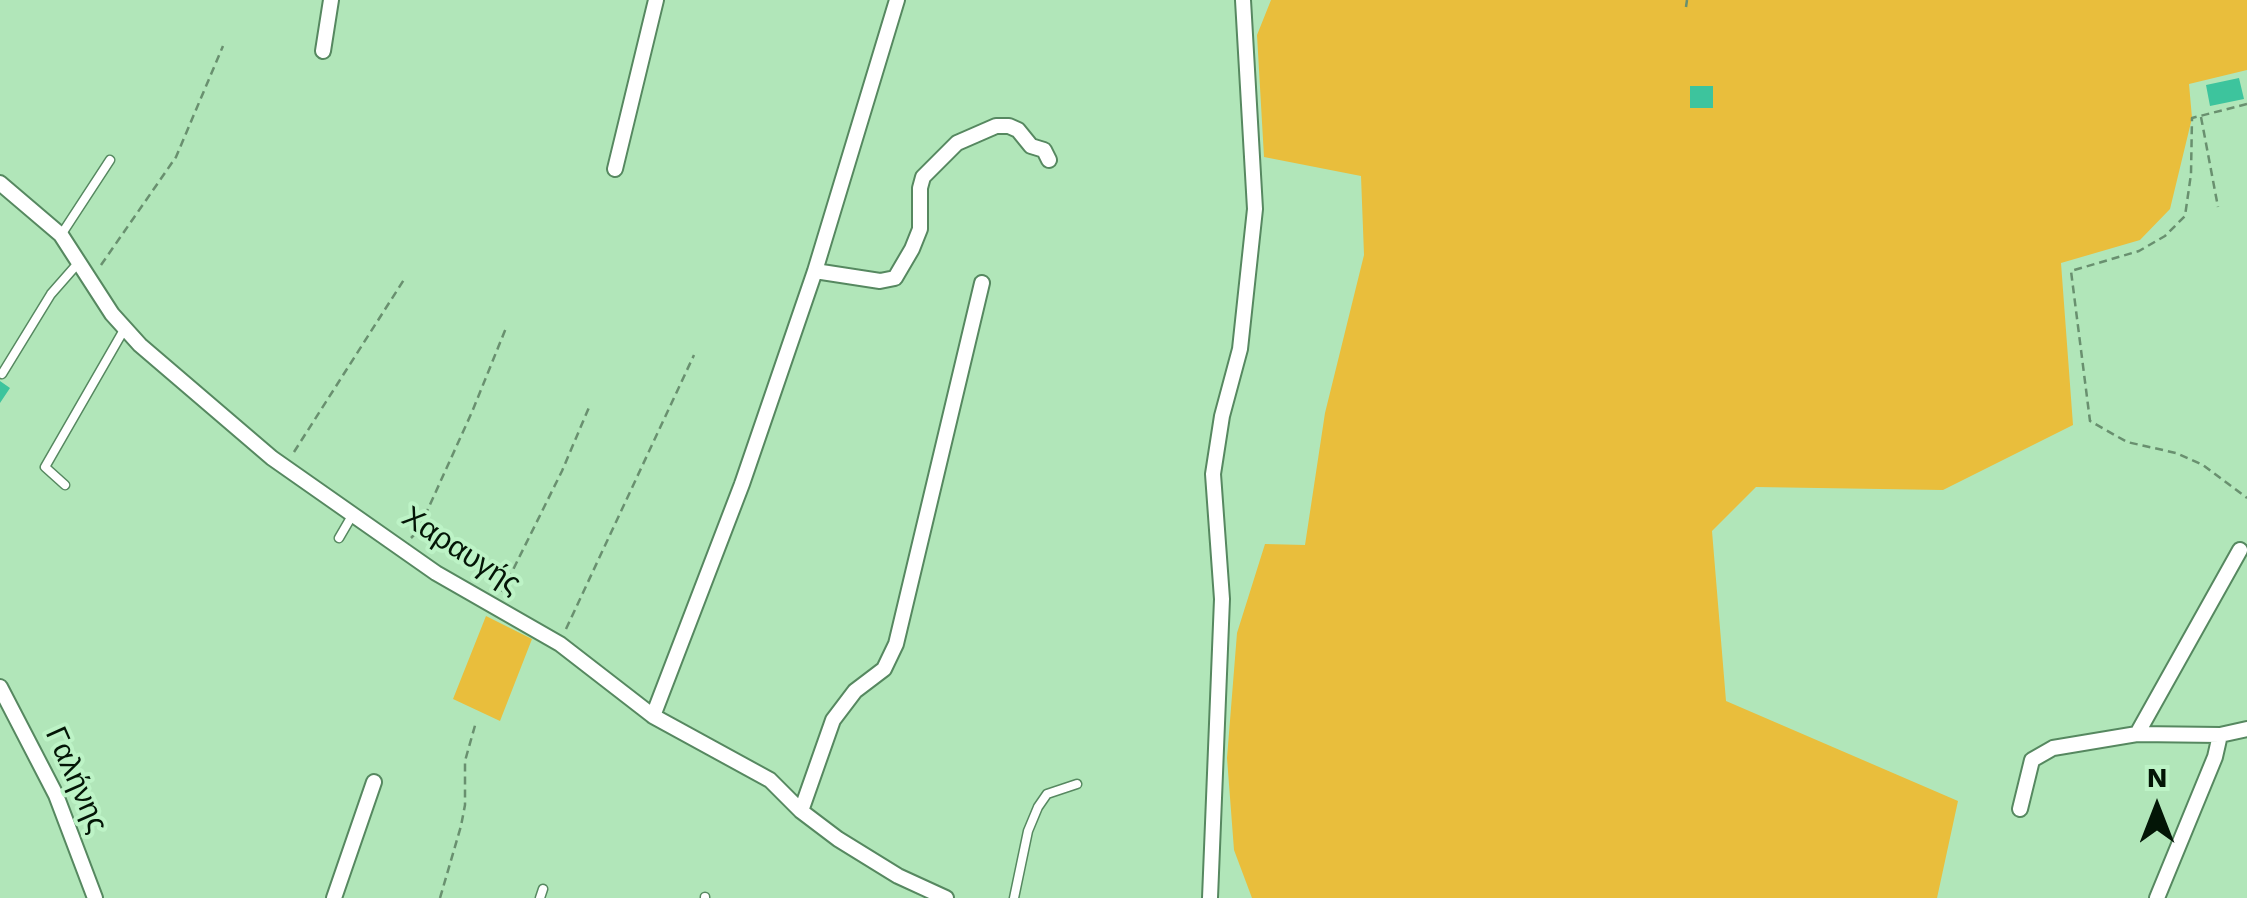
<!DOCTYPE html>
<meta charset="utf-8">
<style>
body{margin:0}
#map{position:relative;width:2247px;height:898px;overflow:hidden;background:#b1e6b9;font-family:"Work Sans",sans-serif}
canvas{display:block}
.north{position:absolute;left:2107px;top:758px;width:100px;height:100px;-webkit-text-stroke:8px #bdf3c6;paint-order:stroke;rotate:0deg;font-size:28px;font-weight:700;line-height:40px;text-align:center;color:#031506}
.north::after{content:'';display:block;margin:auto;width:35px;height:45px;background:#031506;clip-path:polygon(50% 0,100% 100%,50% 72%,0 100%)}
</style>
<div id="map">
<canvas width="2247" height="898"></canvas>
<div class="north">N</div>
</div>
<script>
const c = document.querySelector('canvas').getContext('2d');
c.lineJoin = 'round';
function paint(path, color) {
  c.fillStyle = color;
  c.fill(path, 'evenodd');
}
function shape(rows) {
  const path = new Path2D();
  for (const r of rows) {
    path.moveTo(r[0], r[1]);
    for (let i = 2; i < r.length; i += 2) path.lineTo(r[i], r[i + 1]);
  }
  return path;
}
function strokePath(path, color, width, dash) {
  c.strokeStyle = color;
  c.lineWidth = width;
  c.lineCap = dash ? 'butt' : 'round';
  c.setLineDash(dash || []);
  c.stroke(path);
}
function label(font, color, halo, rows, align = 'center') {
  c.font = font + ' "Work Sans",sans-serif';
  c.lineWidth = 8;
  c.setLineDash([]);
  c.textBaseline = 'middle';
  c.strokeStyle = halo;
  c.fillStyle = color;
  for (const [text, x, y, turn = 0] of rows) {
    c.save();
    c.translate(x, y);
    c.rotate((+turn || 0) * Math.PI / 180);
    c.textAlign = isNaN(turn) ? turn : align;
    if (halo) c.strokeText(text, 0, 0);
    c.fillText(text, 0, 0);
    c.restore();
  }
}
const green = shape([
 [1271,0,2247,0,2247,70,2189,84,2192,118,2170,209,2140,240,2061,263,2073,425,1943,490,1756,487,1712,531,1726,701,1958,801,1937,898,1252,898,1234,850,1227,758,1237,633,1265,544,1305,545,1325,413,1364,255,1361,176,1264,157,1257,35],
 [486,616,532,639,500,721,453,699]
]);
const building = shape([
 [2239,78,2244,99,2210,106,2206,85],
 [1690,86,1713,86,1713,108,1690,108],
 [0,381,10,388,0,403]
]);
const path = shape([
 [1686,7,1687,0],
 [2247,104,2192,118,2191,174,2185,216,2165,236,2139,251,2071,271,2090,421,2127,442,2176,453,2203,465,2247,498],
 [2201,117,2218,207],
 [101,265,176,157,223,46],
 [294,452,405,278],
 [411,538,418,531,472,412,506,328],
 [502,592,562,471,590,405],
 [566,629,694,355],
 [440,898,461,826,465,805,465,761,476,722]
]);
const lane = shape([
 [61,235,110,160],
 [2,374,51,294,80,261],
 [65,485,45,467,125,328],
 [339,538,353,514],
 [540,898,543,889],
 [705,898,705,897],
 [1014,898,1028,831,1038,807,1047,794,1077,784]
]);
const street = shape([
 [323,51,331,0],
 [615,169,656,0],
 [0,183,61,235,112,314,140,345,272,458,436,573,560,644,653,716,770,780,801,811,838,839,898,876,946,898],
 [815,271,880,281,895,278,912,249,920,229,920,188,923,177,957,143,996,126,1009,126,1018,130,1031,146,1044,150,1049,160],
 [0,687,56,795,95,898],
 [653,716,742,484,815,271,897,0],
 [2137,734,2240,550],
 [2020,809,2032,760,2053,748,2137,734,2220,735,2247,729],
 [801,811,833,720,855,691,884,669,896,644,982,283],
 [334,898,374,782],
 [1210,898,1222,599,1213,474,1222,416,1240,349,1255,209,1243,0],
 [2157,898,2215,757,2220,735]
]);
const streetNames = [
 ["Χαραυγής",461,551,33],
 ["Γαλήνης",76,780,66]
];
paint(green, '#e9be3c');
paint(building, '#3dc49d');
strokePath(lane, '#568860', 11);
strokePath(street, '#568860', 18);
strokePath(path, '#69906f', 2.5, [8, 5]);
strokePath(lane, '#fff', 8);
strokePath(street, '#fff', 14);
label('30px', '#031506', '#bdf3c6', streetNames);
</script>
